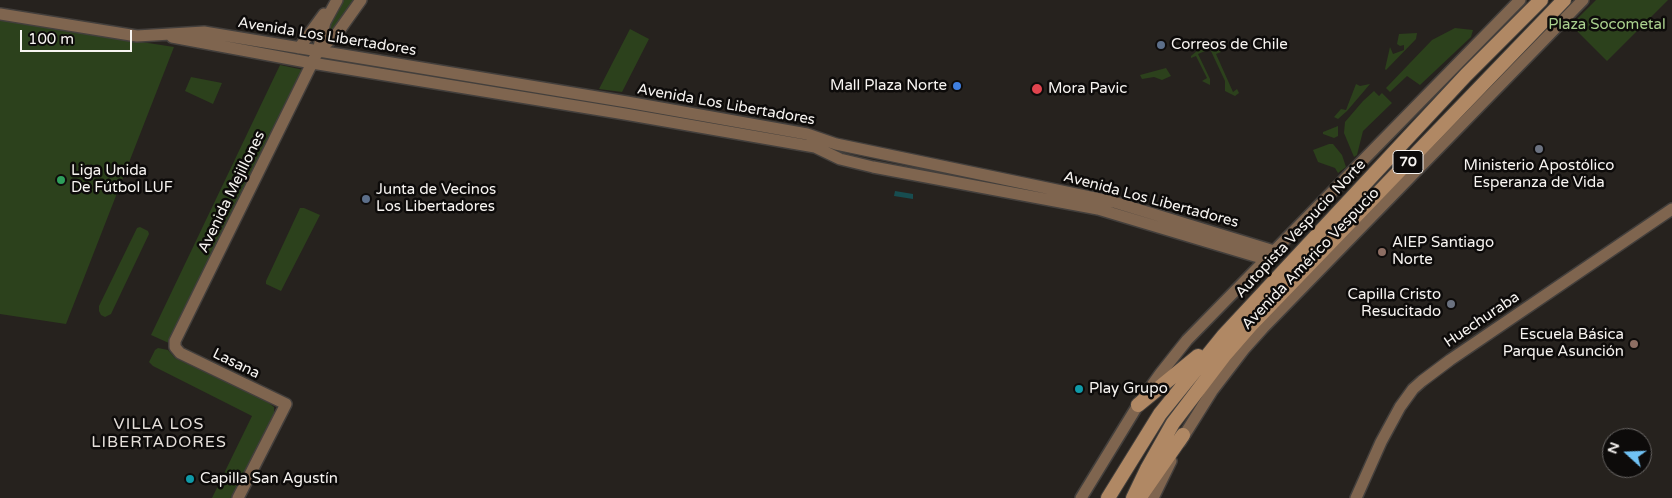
<!DOCTYPE html>
<meta charset="utf-8">
<style>
body{margin:0}
#map{position:relative;width:1672px;height:498px;overflow:hidden;background:#26221e;font-family:"Varela Round",sans-serif}
canvas{display:block}
.north{position:absolute;left:1602px;top:428px;width:50px;height:50px;box-sizing:border-box;background:#0d0b0a;border:1px solid #6b6866;border-radius:50%;rotate:290deg;font-size:14px;font-weight:700;line-height:20px;text-align:center;color:#f7f4f1}
.north::after{content:'';display:block;margin:auto;width:18px;height:22px;background:#70c2f4;clip-path:polygon(50% 0,100% 100%,50% 72%,0 100%)}
.scale{position:absolute;left:20px;top:30px;width:112px;height:22px;box-sizing:border-box;border:2px solid #f7f4f1;border-top:0;padding-left:6px;font-size:15px;line-height:18px;white-space:nowrap;color:#f7f4f1;-webkit-text-stroke:4px #0d0b0a;paint-order:stroke}
</style>
<div id="map">
<canvas width="1672" height="498"></canvas>
<div class="north">N</div>
<div class="scale">100 m</div>
</div>
<script>
const c = document.querySelector('canvas').getContext('2d');
c.lineJoin = 'round';
function paint(path, color) {
  c.fillStyle = color;
  c.fill(path, 'evenodd');
}
function shape(rows) {
  const path = new Path2D();
  for (const r of rows) {
    path.moveTo(r[0], r[1]);
    for (let i = 2; i < r.length; i += 2) path.lineTo(r[i], r[i + 1]);
  }
  return path;
}
function strokePath(path, color, width, dash) {
  c.strokeStyle = color;
  c.lineWidth = width;
  c.lineCap = dash ? 'butt' : 'round';
  c.setLineDash(dash || []);
  c.stroke(path);
}
function label(font, color, halo, rows, align = 'center') {
  c.font = font + ' "Varela Round",sans-serif';
  c.lineWidth = 5;
  c.setLineDash([]);
  c.textBaseline = 'middle';
  c.strokeStyle = halo;
  c.fillStyle = color;
  for (const [text, x, y, turn = 0] of rows) {
    c.save();
    c.translate(x, y);
    c.rotate((+turn || 0) * Math.PI / 180);
    c.textAlign = isNaN(turn) ? turn : align;
    if (halo) c.strokeText(text, 0, 0);
    c.fillText(text, 0, 0);
    c.restore();
  }
}
const green = shape([
 [343,0,359,0,326,38,326,29],
 [1596,0,1668,0,1607,61,1571,25],
 [0,20,174,47,66,324,0,314],
 [1455,28,1473,30,1471,37,1420,85,1407,76,1390,92,1386,88,1432,40],
 [630,29,649,39,622,92,599,89],
 [1417,33,1416,39,1386,70,1385,69,1390,47,1393,54,1404,50,1404,45,1400,46,1397,44,1399,34],
 [1212,47,1219,50,1221,52,1216,54,1233,92,1237,89,1239,93,1235,96,1225,91,1225,81,1210,49,1198,54,1210,79,1210,85,1202,81,1207,78,1196,56,1191,58,1191,56,1198,50],
 [280,65,304,70,171,344,151,335],
 [1166,68,1171,76,1162,80,1154,77,1142,79,1140,75],
 [191,77,222,83,213,104,185,91],
 [1356,84,1360,86,1370,84,1347,111,1338,119,1334,117,1341,109,1346,110],
 [1374,91,1379,96,1382,93,1392,103,1363,131,1357,155,1354,157,1344,133,1345,122,1363,101],
 [1338,126,1338,136,1334,138,1323,134,1323,132],
 [1329,144,1333,144,1342,155,1346,167,1338,173,1335,168,1318,162,1313,150],
 [300,208,304,208,320,215,281,291,266,284,266,281],
 [140,227,148,231,149,234,111,314,105,317,101,315,99,311,99,306,137,228],
 [158,348,168,350,175,358,263,399,274,407,274,413,231,498,212,498,252,416,153,366,149,362,155,350]
]);
const water = shape([
 [895,191,913,194,913,199,894,196]
]);
const secondary = shape([
 [0,14,137,36,204,32,627,102,807,134,836,144,1114,202,1274,251],
 [172,37,312,63,625,114,815,147,840,159,873,167,1098,209,1265,259],
 [299,48,324,14],
 [318,51,336,35,361,0],
 [1180,442,1212,391,1245,348,1263,328,1583,0],
 [238,498,286,404,180,353,175,347,175,341,318,51,325,22,337,0],
 [1081,498,1138,405,1160,374,1187,340,1520,0],
 [1153,498,1171,461],
 [1356,498,1381,442,1400,407,1413,389,1422,381,1450,360,1672,209]
]);
const highway = shape([
 [1138,405,1198,356],
 [1140,497,1183,435],
 [1108,498,1160,414,1224,335,1466,75,1541,0],
 [1133,498,1147,469,1173,423,1224,356,1251,325,1564,0]
]);
const markers = [
 [1161,45,5,"#5c6f8a"],
 [957,86,5,"#3f7fe0"],
 [1037,89,6,"#e0444e"],
 [1539,149,5,"#6b7280"],
 [61,180,5,"#2e9e5b"],
 [366,199,5,"#5c6f8a"],
 [1382,252,5,"#8d6e63"],
 [1451,304,5,"#6b7280"],
 [1634,344,5,"#8d6e63"],
 [1079,389,5,"#0f9aa8"],
 [190,479,5,"#0f9aa8"]
];
const shields = [
 [1408,162,30]
];
const shieldNames = [
 ["70",1408,162]
];
const parkNames = [
 ["Plaza Socometal",1607,25]
];
const streetNames = [
 ["Avenida Los Libertadores",327,37,9],
 ["Avenida Los Libertadores",726,105,10],
 ["Avenida Mejillones",232,192,-64],
 ["Avenida Los Libertadores",1151,200,15],
 ["Autopista Vespucio Norte",1301,229,-47],
 ["Avenida Américo Vespucio",1311,259,-46],
 ["Huechuraba",1482,320,-34],
 ["Lasana",236,364,26]
];
const poiNames = [
 ["Correos de Chile",1171,45],
 ["Mall Plaza Norte",947,86,"right"],
 ["Mora Pavic",1048,89],
 ["Ministerio Apostólico",1539,166,"center"],
 ["Esperanza de Vida",1539,183,"center"],
 ["Liga Unida",71,171],
 ["De Fútbol LUF",71,188],
 ["Junta de Vecinos",376,190],
 ["Los Libertadores",376,207],
 ["AIEP Santiago",1392,243],
 ["Norte",1392,260],
 ["Capilla Cristo",1441,295,"right"],
 ["Resucitado",1441,312,"right"],
 ["Escuela Básica",1624,335,"right"],
 ["Parque Asunción",1624,352,"right"],
 ["Play Grupo",1089,389],
 ["Capilla San Agustín",200,479]
];
const neighbourhoodNames = [
 ["VILLA LOS",159,425],
 ["LIBERTADORES",159,443]
];
paint(green, '#2c411c');
paint(water, '#174d50');
strokePath(secondary, '#433f3c', 14);
strokePath(highway, '#433f3c', 16);
strokePath(secondary, '#7f654f', 11);
strokePath(highway, '#b08864', 14);
for (const [x, y, r, color] of markers) {
  const dot = new Path2D();
  dot.arc(x, y, r, 0, 2 * Math.PI);
  c.fillStyle = color;
  c.fill(dot);
  strokePath(dot, '#0d0b0a', 2);
}
for (const [x, y, w] of shields) {
  const box = new Path2D();
  box.roundRect(x - w / 2, y - 11.5, w, 23, 4);
  c.fillStyle = '#0d0b0a';
  c.fill(box);
  strokePath(box, '#f7f4f1', 1);
}
label('bold 14px', '#f7f4f1', null, shieldNames);
label('15px', '#aad18e', '#0d0b0a', parkNames);
label('15px', '#f7f4f1', '#0d0b0a', streetNames);
label('15px', '#f7f4f1', '#0d0b0a', poiNames, 'left');
c.letterSpacing = '1px';
label('16px', '#e5dfda', '#0d0b0a', neighbourhoodNames);
c.letterSpacing = '0px';
</script>
